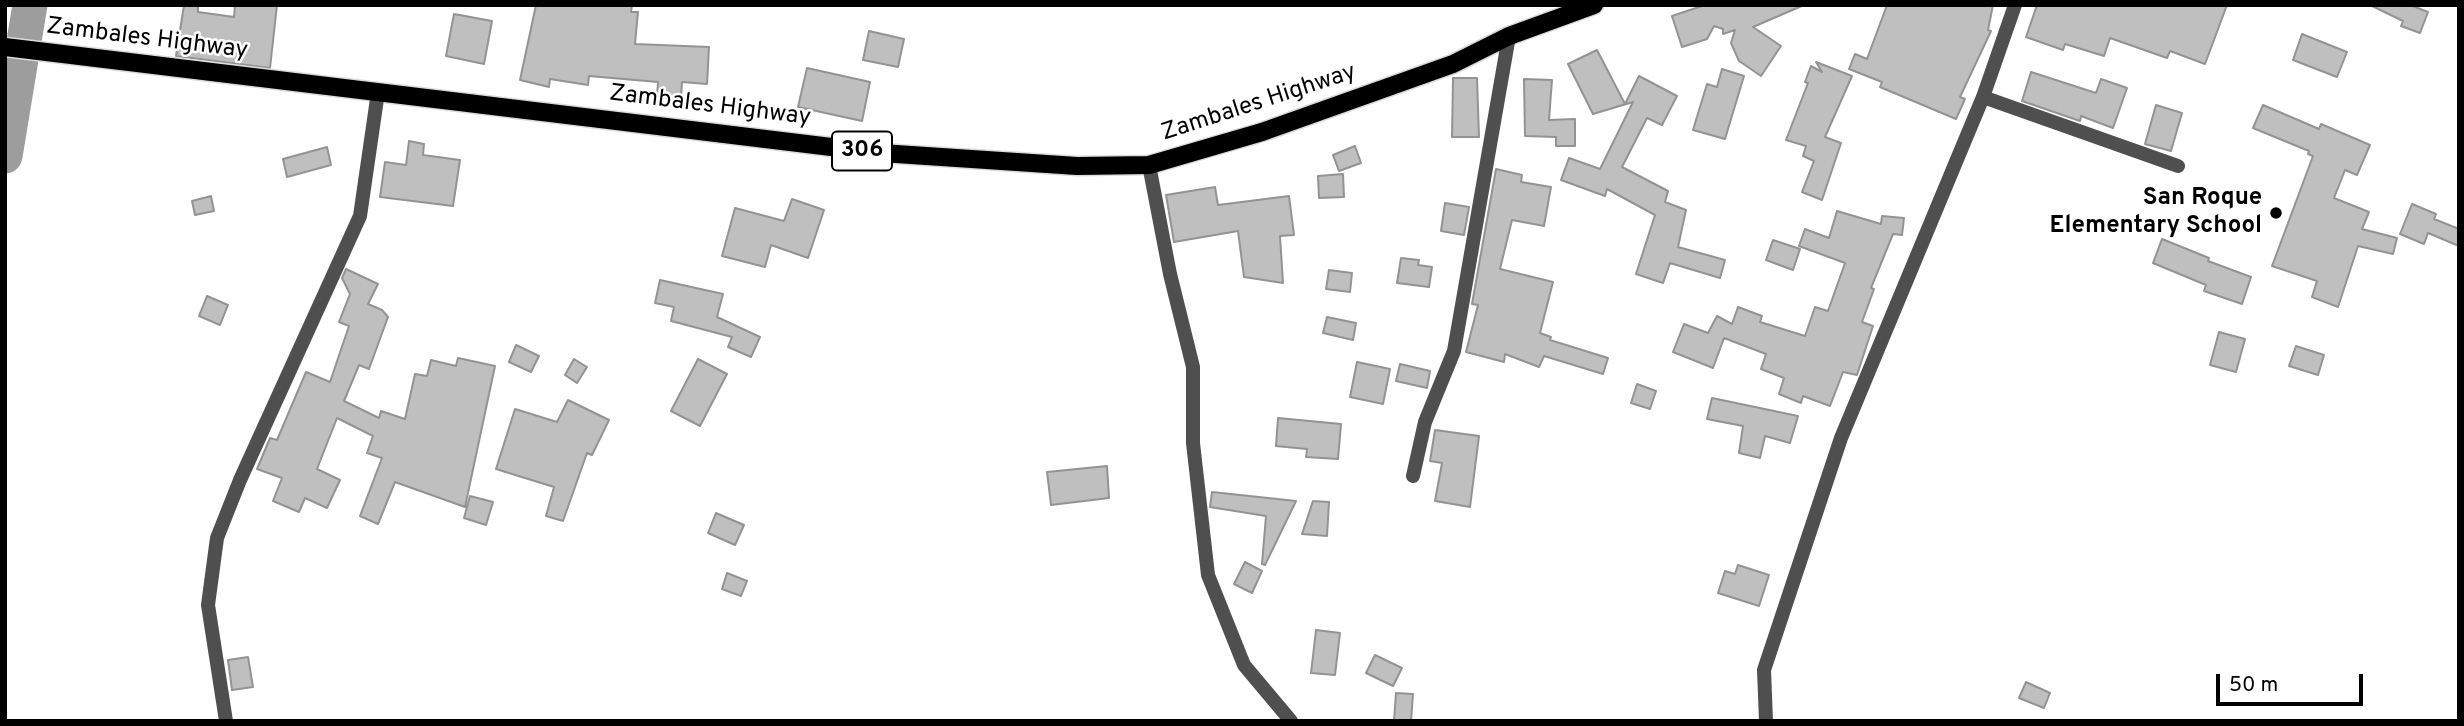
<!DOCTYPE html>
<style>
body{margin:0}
#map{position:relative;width:2464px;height:726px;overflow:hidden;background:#fff;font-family:Overpass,sans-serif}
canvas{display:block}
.frame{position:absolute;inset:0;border:7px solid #000;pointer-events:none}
.scale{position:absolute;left:2216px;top:674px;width:147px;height:32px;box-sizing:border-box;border:4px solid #000;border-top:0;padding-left:9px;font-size:21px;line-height:24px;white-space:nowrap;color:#000;-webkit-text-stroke:5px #fff;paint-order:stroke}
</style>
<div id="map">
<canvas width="2464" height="726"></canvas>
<div class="frame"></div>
<div class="scale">50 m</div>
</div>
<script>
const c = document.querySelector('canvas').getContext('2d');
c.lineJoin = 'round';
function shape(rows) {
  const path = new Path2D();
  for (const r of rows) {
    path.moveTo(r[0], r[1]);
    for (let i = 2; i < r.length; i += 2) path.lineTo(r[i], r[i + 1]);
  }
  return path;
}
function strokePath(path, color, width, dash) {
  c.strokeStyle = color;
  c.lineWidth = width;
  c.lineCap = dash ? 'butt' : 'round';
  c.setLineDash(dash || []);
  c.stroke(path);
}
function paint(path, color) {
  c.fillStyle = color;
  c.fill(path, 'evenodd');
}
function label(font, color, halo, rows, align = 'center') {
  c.font = font + ' Overpass,sans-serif';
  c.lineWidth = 5;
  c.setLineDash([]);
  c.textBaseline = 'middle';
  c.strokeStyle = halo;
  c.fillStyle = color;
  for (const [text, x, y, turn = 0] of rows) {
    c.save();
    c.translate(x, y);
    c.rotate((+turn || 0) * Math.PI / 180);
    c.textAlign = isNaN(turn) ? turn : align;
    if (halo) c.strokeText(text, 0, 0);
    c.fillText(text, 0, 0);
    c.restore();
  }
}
const river = shape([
 [5,156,30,5]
]);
const building = shape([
 [184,5,198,5,198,12,234,17,235,5,277,5,270,68,176,56,184,5],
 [536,5,632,5,631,12,638,12,635,44,709,47,707,84,682,82,681,98,657,97,658,82,589,76,588,85,550,79,549,87,520,80,536,5],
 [1705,5,1804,5,1753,27,1781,46,1761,76,1739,61,1731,43,1735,30,1723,34,1723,29,1714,26,1707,39,1682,47,1672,16,1705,5],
 [1887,5,1993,5,1988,30,1991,31,1960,97,1965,99,1956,119,1880,87,1882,82,1849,69,1855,54,1867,59,1887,5],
 [2037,5,2227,5,2205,64,2170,51,2167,58,2110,38,2104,56,2065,44,2063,50,2026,37,2037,5],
 [2370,5,2410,5,2428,12,2420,33,2401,26,2403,21,2370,5],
 [454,14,492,21,484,64,446,56,454,14],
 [869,31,904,39,898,67,863,60,869,31],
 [2302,34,2347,52,2337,77,2293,60,2302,34],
 [1597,50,1625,104,1639,76,1677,96,1662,125,1647,118,1622,167,1668,191,1665,202,1686,210,1678,247,1725,260,1720,278,1670,263,1663,283,1636,274,1655,215,1607,189,1605,196,1561,180,1569,158,1600,169,1633,102,1593,114,1568,64,1597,50],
 [1816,62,1852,76,1825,137,1841,143,1822,200,1802,192,1814,161,1803,156,1806,146,1786,140,1808,83,1805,82,1811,66,1822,72,1816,62],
 [807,68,870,82,862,121,798,107,807,68],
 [1722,69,1744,76,1725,139,1693,130,1707,84,1717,87,1722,69],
 [2031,72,2096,93,2101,79,2127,88,2113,128,2081,116,2080,121,2022,101,2031,72],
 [1453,78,1477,78,1479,137,1452,137,1453,78],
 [1524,79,1552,80,1549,120,1575,119,1575,146,1556,146,1556,137,1525,136,1524,79],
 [2156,105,2182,113,2171,151,2145,144,2156,105],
 [2263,105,2319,129,2321,124,2370,145,2357,175,2345,170,2334,198,2369,212,2362,229,2397,238,2393,254,2358,246,2338,307,2312,297,2317,281,2272,266,2313,156,2308,154,2309,151,2253,128,2263,105],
 [409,141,424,144,423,155,460,160,453,206,380,197,385,162,406,165,409,141],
 [1355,146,1361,163,1339,171,1333,155,1355,146],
 [327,147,331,165,287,177,283,159,327,147],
 [1496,169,1522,175,1521,182,1551,187,1544,226,1512,220,1500,269,1553,282,1540,333,1551,337,1550,340,1608,358,1603,374,1544,356,1539,367,1505,354,1504,362,1466,352,1478,305,1472,304,1496,169],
 [1343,174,1344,197,1319,198,1318,176,1343,174],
 [1215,187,1218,205,1289,196,1294,235,1280,236,1283,283,1244,277,1238,231,1174,242,1166,195,1215,187],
 [211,196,214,211,195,215,192,201,211,196],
 [792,199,824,210,808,258,771,245,765,267,722,256,735,208,784,221,792,199],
 [1445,203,1469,207,1464,235,1441,231,1445,203],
 [2412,204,2436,214,2434,219,2459,229,2459,246,2428,233,2424,244,2400,234,2412,204],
 [1837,211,1881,224,1882,216,1904,218,1902,235,1893,234,1871,288,1874,289,1862,322,1873,326,1857,375,1843,372,1830,406,1803,396,1801,403,1779,394,1784,378,1761,369,1766,354,1724,338,1713,368,1673,352,1684,324,1708,333,1717,316,1732,324,1738,307,1762,316,1760,322,1805,336,1815,307,1828,311,1845,263,1799,246,1805,229,1829,238,1837,211],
 [2162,239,2209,258,2208,261,2251,277,2242,304,2204,291,2206,285,2153,263,2162,239],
 [1773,240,1800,249,1793,270,1766,260,1773,240],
 [1401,258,1419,260,1418,265,1432,267,1429,287,1397,283,1401,258],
 [346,269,378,284,368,304,382,310,388,317,369,369,359,365,344,401,379,418,381,411,405,419,415,374,427,376,431,360,456,366,458,358,495,366,465,507,395,482,378,524,360,516,382,458,367,453,373,436,337,418,317,469,340,480,327,508,305,498,299,512,273,501,282,478,257,469,270,438,277,440,306,372,330,382,349,326,339,322,350,294,342,278,346,269],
 [1329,270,1352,273,1350,292,1326,289,1329,270],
 [660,280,723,294,717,317,760,337,751,357,728,347,732,337,671,321,674,307,655,303,660,280],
 [207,296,228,305,220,325,199,316,207,296],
 [1327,317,1356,323,1353,340,1323,333,1327,317],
 [2219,332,2245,339,2236,372,2210,365,2219,332],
 [516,345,539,356,531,372,509,362,516,345],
 [2296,346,2324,355,2318,375,2289,366,2296,346],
 [574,359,587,367,577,383,565,375,574,359],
 [698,359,727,374,700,426,671,411,698,359],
 [1357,362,1390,369,1383,404,1350,397,1357,362],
 [1400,364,1430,371,1427,388,1396,381,1400,364],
 [1637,384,1656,391,1650,409,1631,403,1637,384],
 [1712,398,1798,416,1790,443,1765,436,1760,458,1739,453,1743,426,1707,419,1712,398],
 [568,400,609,420,592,455,587,453,563,521,546,516,554,487,496,469,515,409,557,422,568,400],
 [1278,418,1341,424,1338,459,1306,457,1307,449,1276,446,1278,418],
 [1435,430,1479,436,1470,507,1435,501,1442,463,1430,461,1435,430],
 [1107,466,1109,498,1051,505,1047,472,1107,466],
 [1212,492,1296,501,1265,565,1262,564,1266,516,1210,507,1212,492],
 [470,496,493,502,486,525,464,518,470,496],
 [1313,501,1329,502,1327,536,1302,534,1313,501],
 [716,513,744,525,735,545,708,533,716,513],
 [1245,562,1262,571,1252,593,1234,584,1245,562],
 [1738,565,1769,575,1759,606,1718,593,1725,571,1735,574,1738,565],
 [727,573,747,581,741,596,722,589,727,573],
 [1316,630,1340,633,1335,675,1311,673,1316,630],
 [1375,655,1402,668,1393,686,1366,673,1375,655],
 [248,657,253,687,232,690,228,660,248,657],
 [2026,682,2050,693,2044,708,2019,698,2026,682],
 [1396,693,1413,694,1411,721,1394,721,1396,693]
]);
const minor = shape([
 [1983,97,2178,166],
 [1149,165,1170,274,1193,367,1193,443,1208,575,1244,665,1291,721],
 [1413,476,1425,422,1454,351,1509,36],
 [226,721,208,605,217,538,240,480,360,216,378,92],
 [1766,721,1764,670,1841,438,1983,97,2015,5]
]);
const primary = shape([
 [5,47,881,153,1077,166,1149,165,1262,132,1453,64,1509,36,1594,5]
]);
const markers = [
 [2276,213,7,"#000"]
];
const shields = [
 [862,151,60]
];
const shieldNames = [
 ["306",862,151]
];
const streetNames = [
 ["Zambales Highway",147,40,7],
 ["Zambales Highway",1259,104,-18],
 ["Zambales Highway",710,107,7]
];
const poiNames = [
 ["San Roque",2262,199],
 ["Elementary School",2262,227]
];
strokePath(river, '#9d9d9d', 35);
paint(building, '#bfbfbf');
strokePath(building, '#939393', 2);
strokePath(primary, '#dbdbdb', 21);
strokePath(minor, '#4f4f4f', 14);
strokePath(primary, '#000', 18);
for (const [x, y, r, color] of markers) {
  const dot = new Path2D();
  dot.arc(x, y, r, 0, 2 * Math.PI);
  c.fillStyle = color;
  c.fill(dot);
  strokePath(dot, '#fff', 2.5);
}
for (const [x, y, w] of shields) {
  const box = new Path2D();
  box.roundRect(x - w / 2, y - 19.5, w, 39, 5);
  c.fillStyle = '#fff';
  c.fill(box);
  strokePath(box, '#000', 2);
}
label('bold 23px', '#000', null, shieldNames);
label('24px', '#000', '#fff', streetNames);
label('bold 24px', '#000', '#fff', poiNames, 'right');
</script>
